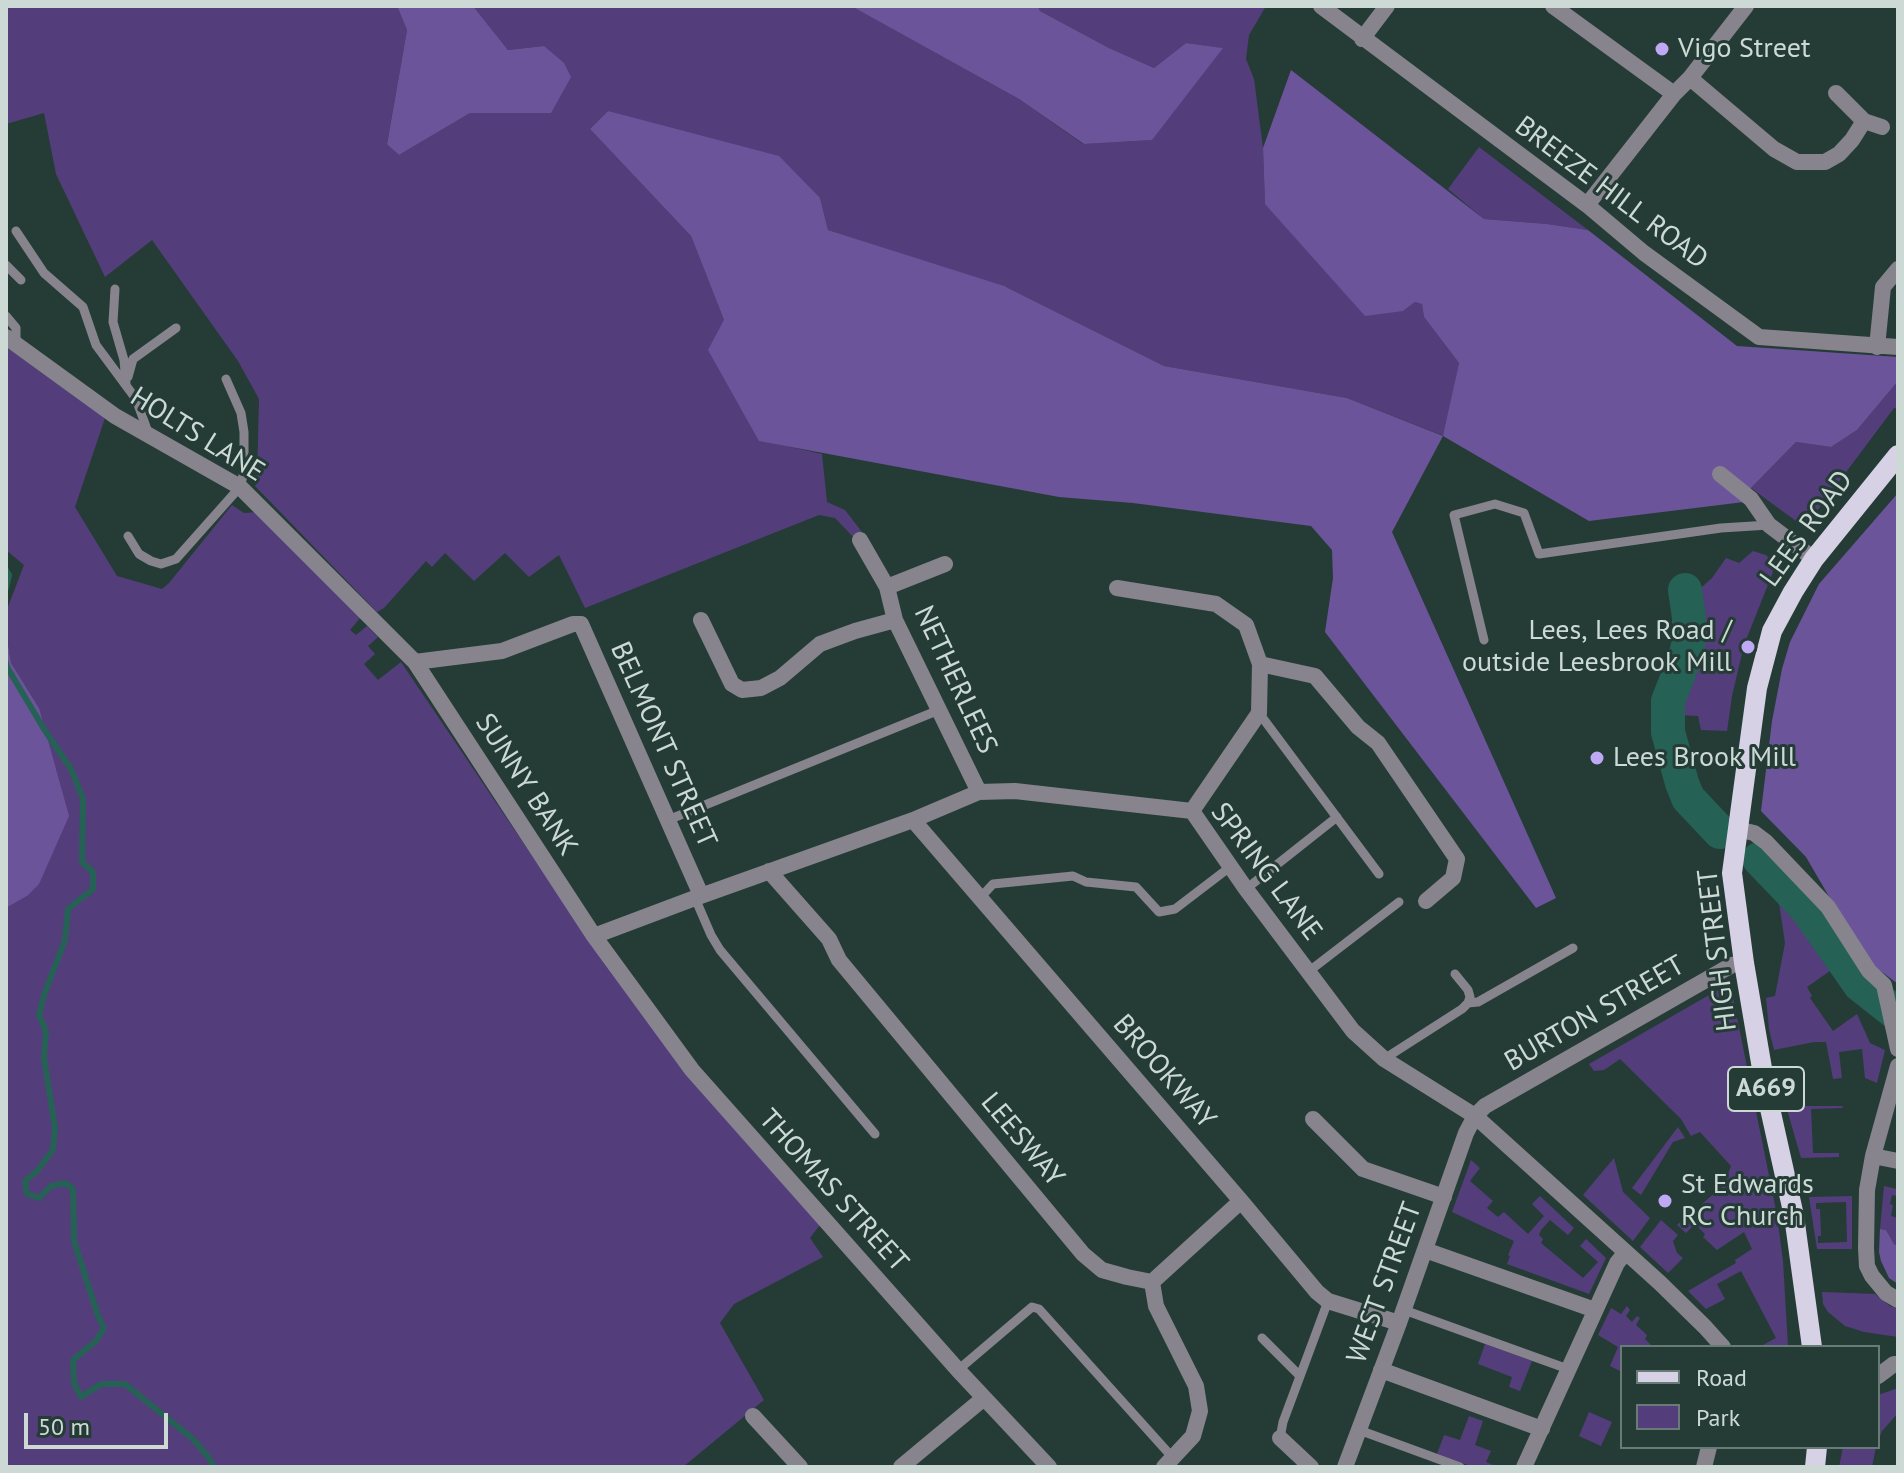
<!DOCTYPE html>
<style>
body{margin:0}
#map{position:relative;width:1904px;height:1473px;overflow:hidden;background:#253c36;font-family:"PT Sans",sans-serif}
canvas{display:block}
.frame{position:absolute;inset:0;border:8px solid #ccd9d5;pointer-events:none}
.legend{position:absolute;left:1620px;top:1345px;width:260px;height:104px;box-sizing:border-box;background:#253c36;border:2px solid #687b76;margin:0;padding:10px 14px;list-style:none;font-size:24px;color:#ccd9d5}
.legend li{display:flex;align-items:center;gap:16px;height:40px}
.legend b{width:40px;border:2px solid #687b76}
.scale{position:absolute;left:24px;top:1413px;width:144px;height:36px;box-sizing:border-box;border:4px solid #ccd9d5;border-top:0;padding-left:10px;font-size:24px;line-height:28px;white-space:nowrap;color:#ccd9d5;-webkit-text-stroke:6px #253c36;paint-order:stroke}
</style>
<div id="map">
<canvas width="1904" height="1473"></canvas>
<div class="frame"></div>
<ul class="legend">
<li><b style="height:10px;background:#d6d1e4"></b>Road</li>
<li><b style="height:22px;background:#533e7b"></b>Park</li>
</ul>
<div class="scale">50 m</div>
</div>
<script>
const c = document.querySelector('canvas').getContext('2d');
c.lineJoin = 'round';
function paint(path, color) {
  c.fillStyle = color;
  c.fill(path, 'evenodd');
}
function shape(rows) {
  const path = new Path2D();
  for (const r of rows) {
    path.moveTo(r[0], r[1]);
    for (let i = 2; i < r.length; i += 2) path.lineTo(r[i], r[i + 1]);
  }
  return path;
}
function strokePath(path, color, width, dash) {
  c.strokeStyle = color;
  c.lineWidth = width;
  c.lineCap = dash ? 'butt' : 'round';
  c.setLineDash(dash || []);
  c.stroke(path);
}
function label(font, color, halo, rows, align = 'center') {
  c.font = font + ' "PT Sans",sans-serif';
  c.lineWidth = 6;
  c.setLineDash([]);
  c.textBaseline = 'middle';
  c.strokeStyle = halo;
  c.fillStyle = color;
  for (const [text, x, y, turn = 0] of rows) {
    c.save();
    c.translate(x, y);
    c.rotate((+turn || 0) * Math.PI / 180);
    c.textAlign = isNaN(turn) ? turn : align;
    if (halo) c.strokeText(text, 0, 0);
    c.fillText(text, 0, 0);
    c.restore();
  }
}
const green = shape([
 [6,6,397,6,407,30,387,143,399,155,470,113,551,113,544,46,508,50,473,6,851,6,1019,99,1083,144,1151,140,1222,48,1186,43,1154,68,1109,48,1040,11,1038,6,1266,6,1249,35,1246,59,1254,79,1263,148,1265,204,1403,311,1415,302,1422,303,1424,317,1459,363,1444,436,1347,398,1164,366,1008,288,828,230,820,198,608,111,590,129,691,236,724,320,759,440,822,454,827,502,845,510,862,532,854,538,835,518,819,515,585,608,559,555,529,577,505,553,474,581,445,553,432,567,426,561,384,608,377,612,255,486,257,482,259,399,238,361,152,240,105,277,56,174,44,113,6,124],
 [1479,147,1588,230,1547,224,1484,219,1448,189],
 [6,347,105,418,75,507,117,576,162,589,169,583,232,505,244,513,259,512,361,617,350,630,356,635,367,626,378,637,368,646,375,654,364,664,378,680,401,662,597,952,820,1225,810,1238,823,1257,734,1304,720,1323,764,1400,683,1467,6,1467,6,908,27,896,39,708,11,663,6,631,6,612,24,565,6,550],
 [1898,381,1898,409,1894,408,1811,519,1804,523,1796,521,1751,488,1796,442,1831,447,1857,430],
 [1753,551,1766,555,1770,559,1773,572,1744,645,1732,696,1727,731,1701,730,1698,716,1677,715,1676,699,1680,682,1696,639,1698,619,1694,590,1703,586,1712,578,1726,558,1739,563],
 [1778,896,1800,917,1837,966,1807,987,1812,996,1810,998,1833,1031,1857,1014,1870,1043,1885,1050,1877,1083,1865,1078,1862,1049,1839,1052,1842,1078,1833,1079,1826,1042,1814,1042,1774,1050,1769,1029,1766,998,1775,996,1785,943],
 [1730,983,1777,1215,1783,1261,1788,1347,1759,1347,1776,1338,1741,1271,1717,1284,1725,1299,1706,1309,1688,1291,1736,1263,1735,1260,1752,1249,1744,1232,1717,1250,1703,1237,1705,1234,1695,1224,1686,1233,1677,1225,1723,1186,1731,1166,1700,1132,1691,1136,1681,1119,1620,1059,1604,1070,1594,1071,1589,1064],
 [1786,1106,1842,1106,1843,1108,1811,1109,1813,1153,1839,1153,1839,1157,1801,1158],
 [1678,1127,1685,1138,1673,1142,1641,1195,1632,1188],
 [1614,1158,1623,1192,1650,1218,1633,1241,1583,1195],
 [1471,1160,1480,1168,1470,1181,1493,1201,1487,1208,1498,1217,1504,1212,1528,1234,1544,1216,1532,1204,1540,1196,1574,1228,1568,1235,1550,1220,1541,1230,1539,1235,1543,1239,1541,1243,1583,1278,1598,1262,1580,1246,1586,1239,1606,1258,1589,1294,1507,1264,1510,1256,1508,1255,1514,1241,1452,1212],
 [1884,1186,1897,1189,1896,1196,1892,1195,1890,1204,1893,1205,1891,1216,1898,1218,1898,1246,1894,1244,1886,1230,1880,1229],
 [1852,1196,1852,1249,1817,1249,1809,1197],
 [1846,1202,1847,1242,1818,1243,1818,1236,1821,1236,1820,1209,1816,1209,1816,1203],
 [1661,1220,1678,1235,1673,1241,1677,1253,1683,1258,1668,1273,1640,1247],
 [1822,1292,1875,1294,1890,1306,1898,1309,1898,1337,1864,1332,1845,1326,1828,1312,1823,1304],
 [1627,1306,1630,1310,1626,1316,1632,1322,1637,1316,1640,1318,1636,1325,1647,1335,1645,1339,1653,1347,1622,1347,1622,1372,1610,1366,1618,1347,1598,1335,1611,1308,1621,1314],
 [1485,1344,1532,1361,1520,1391,1509,1387,1512,1377,1478,1364],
 [1898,1388,1898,1413,1882,1431,1878,1442,1878,1395],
 [1589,1412,1612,1422,1601,1446,1579,1436],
 [1469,1416,1483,1421,1475,1445,1491,1451,1486,1462,1497,1467,1473,1467,1437,1454,1444,1435,1460,1440],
 [1843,1447,1876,1447,1872,1467,1839,1467]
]);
const forest = shape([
 [397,6,473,6,508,50,544,46,564,63,571,77,551,113,470,113,399,155,387,144,407,30],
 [851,6,1038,6,1040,11,1109,48,1154,68,1186,43,1223,48,1152,140,1084,144,1019,99],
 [1291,70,1484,219,1547,224,1588,230,1737,346,1898,357,1898,381,1857,430,1831,447,1796,442,1751,488,1744,502,1589,521,1443,436,1392,532,1556,898,1536,908,1325,632,1333,578,1332,550,1311,526,1133,503,1059,497,759,441,708,350,724,320,691,236,590,129,608,111,779,156,820,198,828,230,1004,286,1164,366,1347,398,1443,436,1459,363,1424,317,1422,304,1415,302,1403,311,1365,316,1265,204,1263,148],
 [1898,493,1898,984,1866,960,1806,857,1761,811,1772,721,1782,669,1790,642,1819,584],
 [6,631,11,663,39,708,69,816,39,884,27,896,6,908],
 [1880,1229,1886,1230,1894,1244,1898,1246,1898,1284,1889,1278,1881,1261,1879,1252]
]);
const stream = shape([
 [6,570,9,575,6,588],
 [6,663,7,667,44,729,71,769,83,799,82,862,93,872,93,889,68,909,65,940,44,995,39,1015,46,1031,44,1058,55,1128,53,1150,37,1171,25,1181,27,1194,39,1198,51,1186,65,1183,73,1189,74,1241,98,1316,104,1328,96,1341,73,1360,74,1383,81,1397,101,1384,125,1384,193,1439,209,1458,214,1467]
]);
const river = shape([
 [1685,590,1689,617,1689,641,1685,658,1668,701,1668,732,1682,783,1688,798,1720,832],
 [1759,859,1806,908,1860,985,1898,1015]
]);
const lane = shape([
 [16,231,44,273,83,307,96,345,136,399,149,435],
 [6,265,21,280],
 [115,289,113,322,124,360,126,384],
 [6,316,16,328,16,344],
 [128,377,133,359,176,328],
 [128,536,139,554,151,561,161,564,176,559,240,487,244,472,244,432,241,413,226,379],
 [1484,640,1454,515,1495,504,1524,513,1539,554,1721,528,1769,525],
 [1259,713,1379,874],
 [668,820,939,710],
 [1246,889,1337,817],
 [695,898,711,935,720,950,875,1134],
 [980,898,993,884,1073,876,1086,882,1136,887,1159,912,1175,909,1230,867],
 [1308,972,1399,902],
 [1468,1003,1478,1002,1573,948],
 [1384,1059,1462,1009,1468,1003,1470,997,1468,990,1455,974],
 [1404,1310,1568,1369],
 [1262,1338,1300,1376],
 [958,1370,1032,1307,1039,1309,1173,1458],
 [1359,1430,1460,1467],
 [1280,1438,1283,1422,1328,1301]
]);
const street = shape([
 [1321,6,1587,205,1644,253,1759,337,1898,347],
 [1553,6,1674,94],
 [1362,39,1387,6],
 [1690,78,1774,149,1797,162,1825,162,1839,154,1852,140,1864,121,1836,93],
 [1864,121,1882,127],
 [1587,205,1674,94,1690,78,1746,6],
 [6,337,115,416,240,487,415,662,594,936,692,1070,958,1370,1049,1467],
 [1877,347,1883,287,1898,269],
 [1720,474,1751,499,1769,525,1814,559],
 [860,540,887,587,895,620,979,792],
 [887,587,945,564],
 [1117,588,1216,604,1246,625,1260,664,1259,713,1192,811],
 [701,620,732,684,742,690,761,688,780,678,820,644,855,631,895,620],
 [415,662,502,651,573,624,581,624,701,895],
 [1260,664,1315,676,1358,727,1378,743,1457,859,1453,878,1426,901],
 [913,820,1241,1201,1317,1292,1328,1301,1399,1323],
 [1737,829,1754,833,1766,842,1828,907,1869,971,1884,985,1898,1049],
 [769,871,829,939,839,960,1083,1254,1102,1270,1127,1277,1152,1282,1156,1306,1196,1386,1200,1411,1193,1436,1164,1467],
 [594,936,695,898,913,820,979,792,1015,791,1192,811,1246,889,1353,1031,1384,1059,1475,1116,1660,1283,1705,1327,1723,1347],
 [1898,1066,1873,1156,1867,1190,1866,1248,1867,1266,1872,1276,1886,1293,1898,1300],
 [1313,1119,1363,1169,1444,1197],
 [1873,1156,1898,1161],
 [1425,1250,1595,1310],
 [1152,1282,1241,1201],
 [1381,1370,1542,1429],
 [1878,1376,1894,1364,1898,1364],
 [753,1416,800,1467],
 [1280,1438,1311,1467],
 [901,1467,984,1398],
 [1345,1467,1399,1323,1466,1133,1475,1116,1485,1106,1732,965,1744,963],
 [1524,1467,1617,1263,1625,1253],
 [1704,1467,1709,1447]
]);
const primary = shape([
 [1812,1347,1794,1216,1765,1086,1744,963,1732,873,1757,688,1772,631,1793,592,1814,559,1898,455],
 [1815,1467,1817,1447]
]);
const markers = [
 [1662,49,8,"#bfa8f4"],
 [1748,647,8,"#bfa8f4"],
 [1597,758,8,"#bfa8f4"],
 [1665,1201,8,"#bfa8f4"]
];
const shields = [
 [1766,1089,76]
];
const shieldNames = [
 ["A669",1766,1089]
];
const poiNames = [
 ["Vigo Street",1678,49],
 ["Lees, Lees Road /",1732,631,"right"],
 ["outside Leesbrook Mill",1732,663,"right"],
 ["Lees Brook Mill",1613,758],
 ["St Edwards",1681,1185],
 ["RC Church",1681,1217]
];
const streetNames = [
 ["BREEZE HILL ROAD",1611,193,37],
 ["HOLTS LANE",197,435,32],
 ["LEES ROAD",1807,529,-54],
 ["NETHERLEES",955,680,65],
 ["BELMONT STREET",663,745,66],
 ["SUNNY BANK",526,785,57],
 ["SPRING LANE",1266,872,53],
 ["HIGH STREET",1718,950,-97],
 ["BURTON STREET",1595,1014,-30],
 ["BROOKWAY",1164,1072,49],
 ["LEESWAY",1022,1140,50],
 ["THOMAS STREET",833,1191,48],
 ["WEST STREET",1385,1283,-70]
];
paint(green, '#533e7b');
paint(forest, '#6c549b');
strokePath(stream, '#256255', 6);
strokePath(river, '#256255', 34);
strokePath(lane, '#87848e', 9);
strokePath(street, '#87848e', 16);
strokePath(primary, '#d6d1e4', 20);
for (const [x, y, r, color] of markers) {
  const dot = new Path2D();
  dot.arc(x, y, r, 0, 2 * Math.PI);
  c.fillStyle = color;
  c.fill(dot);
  strokePath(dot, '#253c36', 3);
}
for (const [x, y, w] of shields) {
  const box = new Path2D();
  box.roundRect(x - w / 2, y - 22, w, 44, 6);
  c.fillStyle = '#253c36';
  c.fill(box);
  strokePath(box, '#ccd9d5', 2);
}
label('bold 26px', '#ccd9d5', null, shieldNames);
label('28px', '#ccd9d5', '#253c36', poiNames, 'left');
label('28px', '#ccd9d5', '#253c36', streetNames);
</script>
